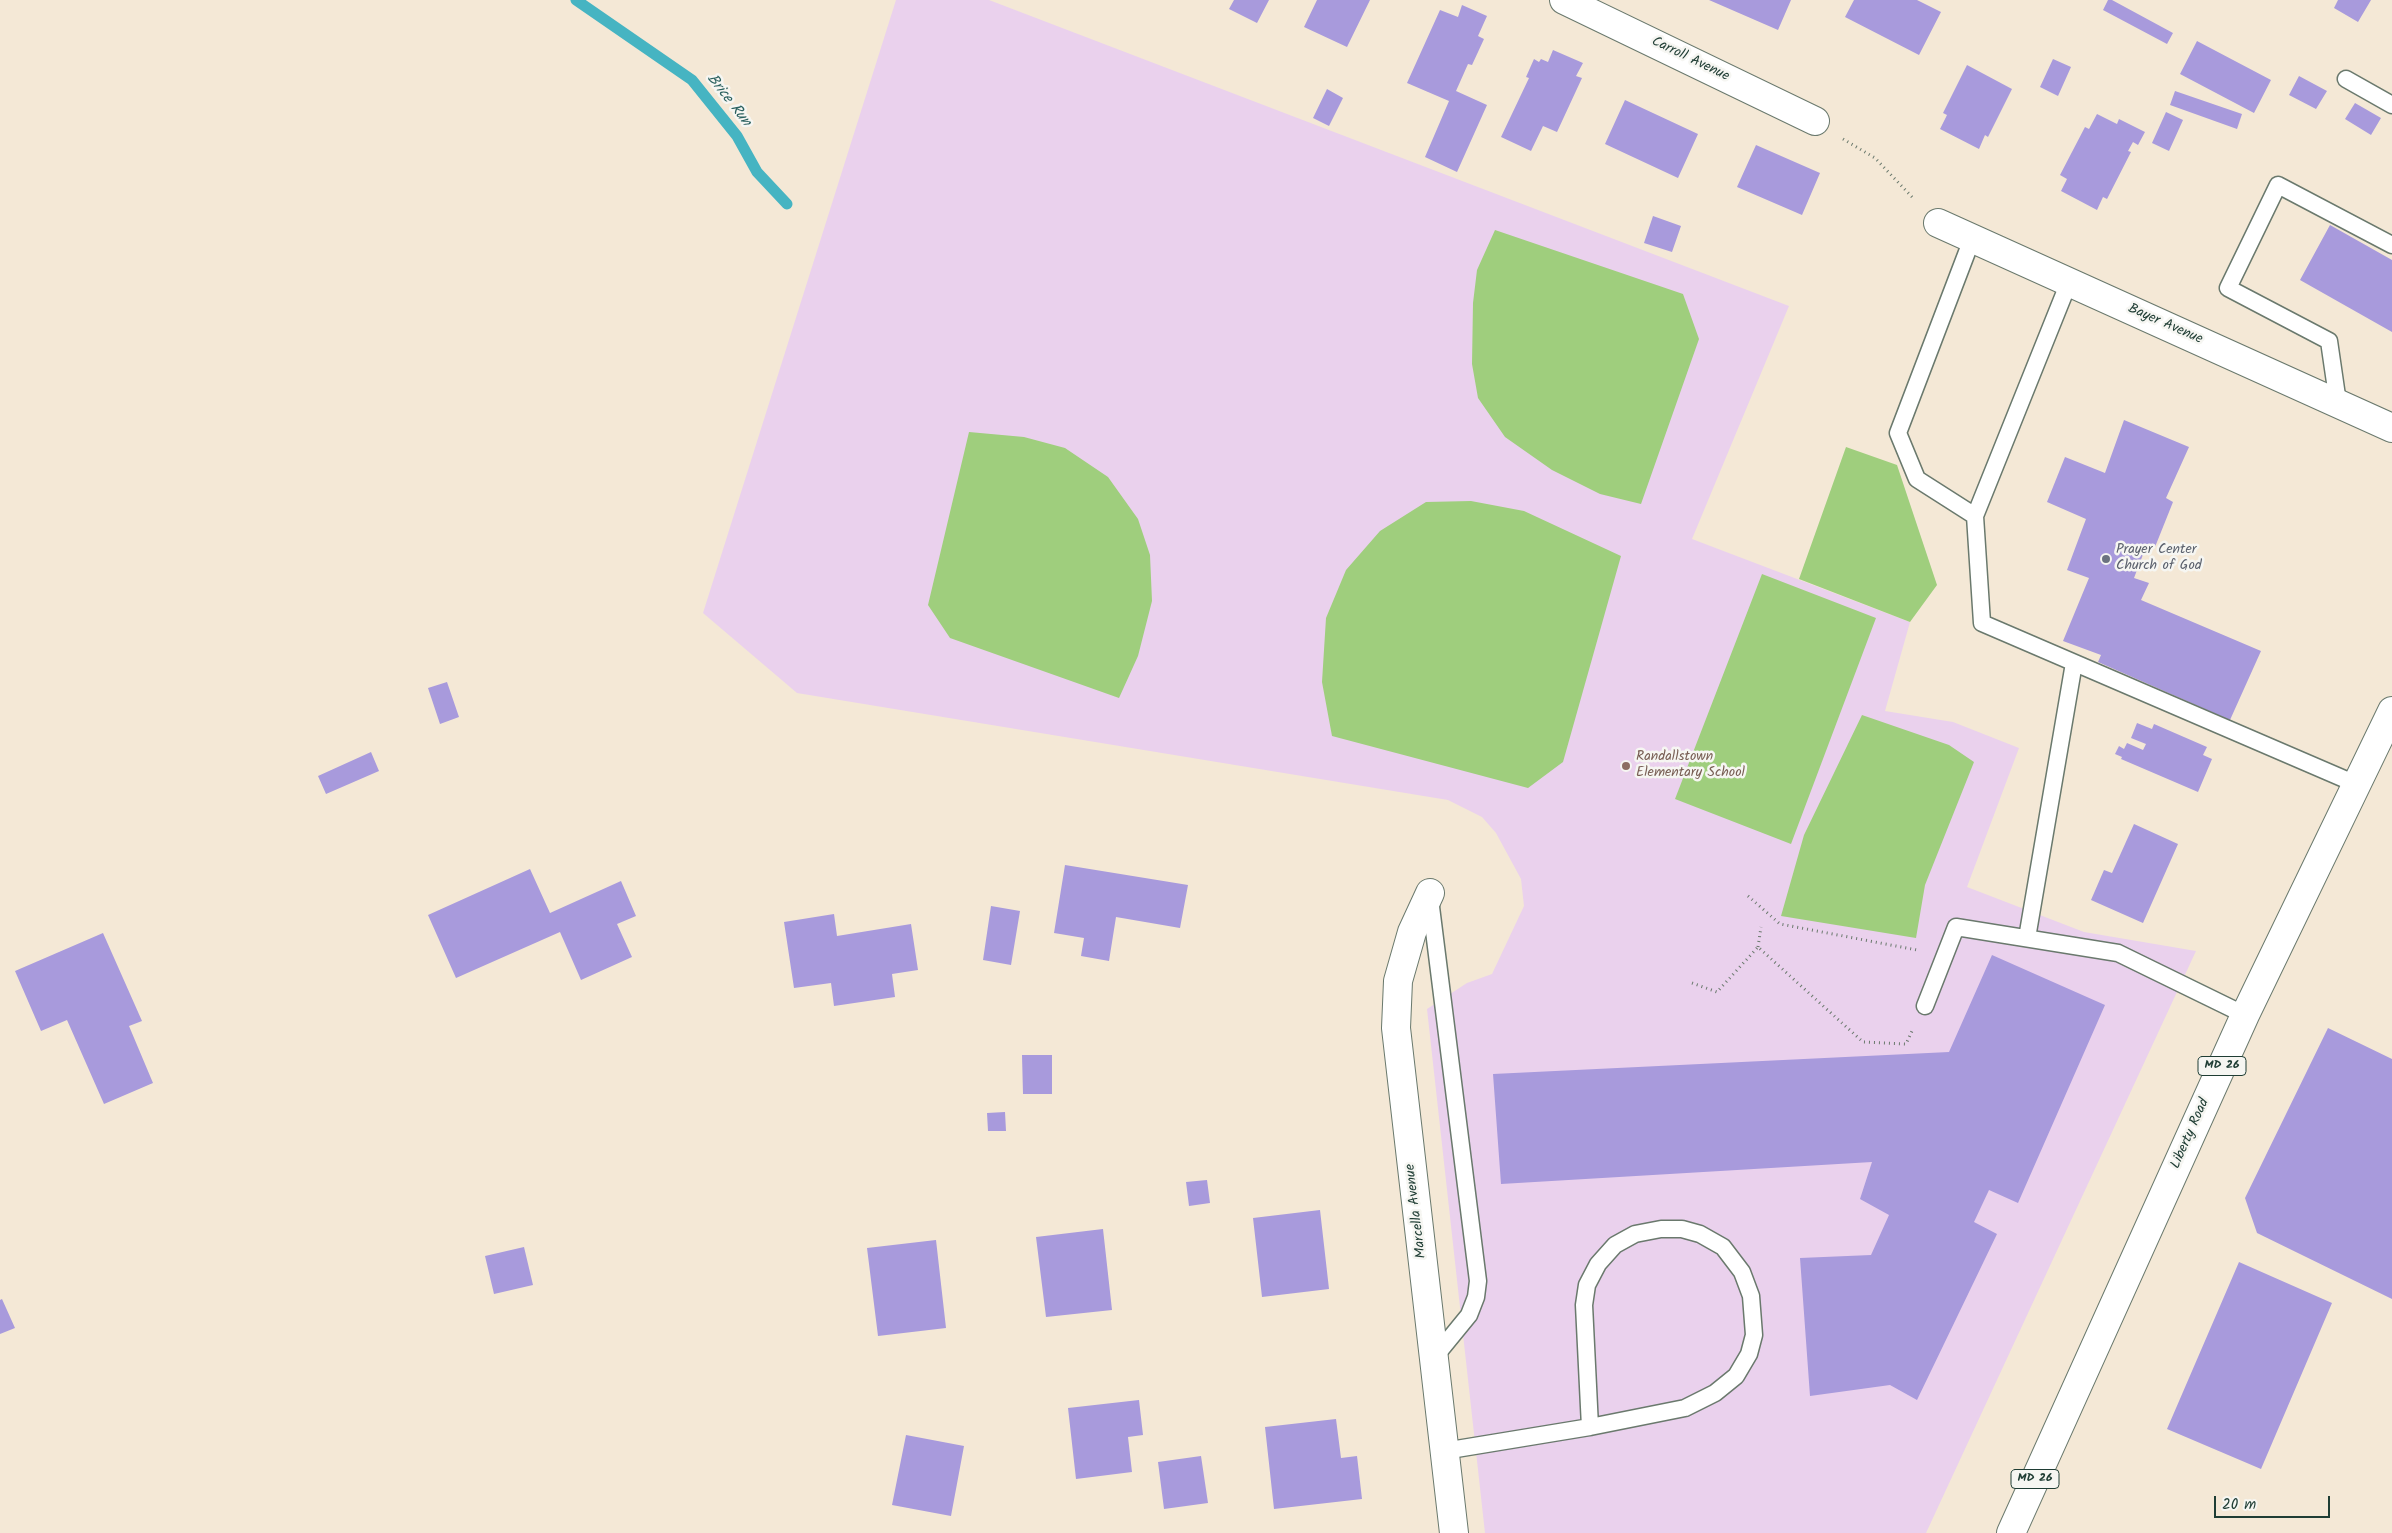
<!DOCTYPE html>
<style>
body{margin:0}
#map{position:relative;width:2392px;height:1533px;overflow:hidden;background:#f4e8d6;font-family:Kalam,sans-serif}
canvas{display:block}
.scale{position:absolute;left:2214px;top:1496px;width:116px;height:22px;box-sizing:border-box;border:2px solid #1f3d34;border-top:0;padding-left:6px;font-size:15px;line-height:18px;white-space:nowrap;color:#1f3d34;-webkit-text-stroke:4px #f6f6f2;paint-order:stroke}
</style>
<div id="map">
<canvas width="2392" height="1533"></canvas>
<div class="scale">20 m</div>
</div>
<script>
const c = document.querySelector('canvas').getContext('2d');
c.lineJoin = 'round';
function paint(path, color) {
  c.fillStyle = color;
  c.fill(path, 'evenodd');
}
function shape(rows) {
  const path = new Path2D();
  for (const r of rows) {
    path.moveTo(r[0], r[1]);
    for (let i = 2; i < r.length; i += 2) path.lineTo(r[i], r[i + 1]);
  }
  return path;
}
function strokePath(path, color, width, dash) {
  c.strokeStyle = color;
  c.lineWidth = width;
  c.lineCap = dash ? 'butt' : 'round';
  c.setLineDash(dash || []);
  c.stroke(path);
}
function label(font, color, halo, rows, align = 'center') {
  c.font = font + ' Kalam,sans-serif';
  c.lineWidth = 5;
  c.setLineDash([]);
  c.textBaseline = 'middle';
  c.strokeStyle = halo;
  c.fillStyle = color;
  for (const [text, x, y, turn = 0] of rows) {
    c.save();
    c.translate(x, y);
    c.rotate((+turn || 0) * Math.PI / 180);
    c.textAlign = isNaN(turn) ? turn : align;
    if (halo) c.strokeText(text, 0, 0);
    c.fillText(text, 0, 0);
    c.restore();
  }
}
const built = shape([
 [896,0,989,0,1789,306,1692,539,1910,622,1885,711,1953,722,2019,748,1967,887,2084,932,2196,951,1926,1533,1485,1533,1427,1009,1467,983,1492,974,1524,906,1521,879,1496,833,1482,817,1448,800,797,693,703,613]
]);
const green = shape([
 [1495,230,1683,294,1699,339,1641,504,1600,494,1552,470,1505,437,1478,398,1472,364,1473,303,1477,270],
 [969,432,1024,437,1065,448,1108,477,1138,519,1150,555,1152,601,1138,656,1119,698,950,638,928,605],
 [1846,447,1897,465,1937,585,1910,622,1799,579],
 [1471,501,1524,511,1621,556,1563,762,1528,788,1332,736,1322,682,1326,618,1346,570,1380,531,1426,502],
 [1762,574,1876,618,1791,844,1675,799],
 [1862,715,1949,745,1974,762,1925,885,1916,938,1781,916,1804,835]
]);
const stream = shape([
 [576,0,692,80,737,136,757,172,787,204]
]);
const building = shape([
 [1234,0,1269,0,1257,23,1229,9],
 [1317,0,1370,0,1347,47,1304,27],
 [1709,0,1791,0,1778,30],
 [1854,0,1917,0,1941,12,1919,55,1845,17],
 [2108,0,2112,0,2173,33,2167,44,2103,10],
 [2338,0,2371,0,2358,22,2334,8],
 [1462,5,1487,16,1478,36,1484,39,1472,65,1468,64,1456,91,1487,105,1457,172,1425,157,1449,101,1407,83,1440,10,1458,17],
 [2197,41,2271,80,2254,113,2180,74],
 [1553,50,1583,63,1576,76,1582,78,1557,132,1543,126,1531,151,1501,137,1529,78,1526,77,1534,59,1539,62,1541,59,1548,62],
 [2053,59,2071,67,2058,96,2040,87],
 [1967,65,2012,89,1988,137,1985,135,1979,149,1940,129,1947,115,1943,113],
 [2299,76,2327,91,2316,109,2289,95],
 [1327,89,1343,98,1329,126,1313,118],
 [2175,91,2242,114,2237,129,2170,105],
 [1625,100,1698,134,1678,178,1605,144],
 [2355,103,2381,118,2371,135,2345,119],
 [2166,112,2183,120,2169,151,2152,143],
 [2097,114,2117,124,2119,119,2145,132,2138,145,2133,142,2128,151,2131,152,2107,199,2103,197,2097,210,2061,191,2067,179,2060,175,2085,127,2089,129],
 [1756,145,1820,173,1802,215,1737,187],
 [1653,216,1681,226,1672,252,1644,243],
 [2330,225,2392,260,2392,332,2300,280],
 [2124,420,2189,447,2166,498,2173,502,2155,547,2147,544,2134,578,2149,583,2141,600,2261,651,2230,720,2098,662,2101,655,2063,641,2089,578,2067,570,2086,519,2047,502,2065,457,2105,473],
 [447,682,459,717,440,724,428,688],
 [2137,723,2152,729,2154,724,2207,747,2203,755,2212,759,2198,792,2121,759,2122,757,2115,754,2119,746,2124,749,2127,743,2143,750,2146,744,2131,738],
 [371,752,379,771,326,794,318,776],
 [2134,824,2178,844,2143,923,2091,900,2104,870,2112,873],
 [1065,865,1188,885,1180,928,1116,917,1109,961,1081,956,1084,938,1054,933],
 [530,869,550,913,621,881,636,916,617,924,632,957,581,980,560,932,456,978,428,915],
 [991,906,1020,911,1011,965,983,960],
 [834,914,837,936,911,924,918,970,892,974,895,997,834,1006,831,983,794,988,784,922],
 [103,933,142,1021,129,1026,153,1083,104,1104,67,1020,41,1031,15,971],
 [1992,955,2105,1005,2018,1203,1989,1190,1974,1222,1997,1234,1917,1400,1890,1385,1810,1396,1800,1258,1871,1255,1889,1215,1860,1199,1872,1162,1501,1184,1493,1074,1949,1052],
 [2328,1028,2392,1059,2392,1299,2257,1233,2245,1198],
 [1022,1055,1052,1055,1052,1094,1023,1094],
 [1005,1112,1006,1131,988,1131,987,1113],
 [1207,1180,1210,1203,1189,1206,1186,1182],
 [1320,1210,1329,1289,1262,1297,1253,1218],
 [1103,1229,1112,1310,1046,1317,1036,1237],
 [936,1240,946,1328,878,1336,867,1248],
 [524,1247,533,1285,494,1294,485,1256],
 [2239,1262,2332,1303,2261,1469,2167,1429],
 [2,1299,15,1328,0,1334,0,1300],
 [1139,1400,1143,1435,1128,1437,1132,1472,1076,1479,1068,1408],
 [1336,1419,1341,1458,1357,1456,1362,1499,1274,1509,1265,1427],
 [906,1435,964,1446,951,1516,892,1505],
 [1201,1456,1208,1503,1164,1509,1158,1462]
]);
const path = shape([
 [1843,139,1875,158,1914,199],
 [1748,896,1780,924,1917,950],
 [1758,947,1761,927],
 [1692,983,1717,992,1758,947,1863,1042,1906,1044,1912,1031]
]);
const service = shape([
 [2346,79,2392,105],
 [1972,239,1898,433,1917,479,1975,516,2069,282],
 [2338,403,2329,341,2228,288,2278,185,2392,245],
 [1975,516,1982,623,2356,784],
 [1430,899,1478,1281,1476,1297,1469,1315,1433,1359],
 [2027,938,2074,663],
 [1925,1006,1956,927,2118,953,2245,1015],
 [1444,1451,1590,1427,1685,1408,1715,1393,1736,1376,1749,1354,1754,1335,1751,1296,1742,1272,1723,1247,1700,1234,1682,1229,1661,1229,1635,1234,1615,1245,1598,1264,1587,1285,1584,1305,1590,1427]
]);
const minor = shape([
 [1564,0,1815,121],
 [1938,223,2392,428],
 [1430,893,1412,932,1398,981,1396,1028,1454,1533]
]);
const primary = shape([
 [2011,1533,2245,1015,2392,711]
]);
const markers = [
 [2106,559,5,"#6b7280"],
 [1626,766,5,"#8d6e63"]
];
const shields = [
 [2222,1066,48],
 [2035,1479,48]
];
const shieldNames = [
 ["MD 26",2222,1066],
 ["MD 26",2035,1479]
];
const streetNames = [
 ["Carroll Avenue",1690,60,26],
 ["Bayer Avenue",2165,325,24],
 ["Liberty Road",2191,1134,-66],
 ["Marcella Avenue",1417,1211,-97]
];
const worshipNames = [
 ["Prayer Center",2116,551],
 ["Church of God",2116,567]
];
const educationNames = [
 ["Randallstown",1636,758],
 ["Elementary School",1636,774]
];
const waterNames = [
 ["Brice Run",728,101,52]
];
paint(built, '#ead1ed');
paint(green, '#9fce7d');
strokePath(stream, '#46b4c2', 11);
paint(building, '#a89adc');
strokePath(service, '#6a796d', 19);
strokePath(minor, '#6a796d', 30);
strokePath(primary, '#6a796d', 30);
strokePath(path, '#6a796d', 3, [1, 4]);
strokePath(service, '#fff', 16);
strokePath(minor, '#fff', 28);
strokePath(primary, '#fff', 28);
for (const [x, y, r, color] of markers) {
  const dot = new Path2D();
  dot.arc(x, y, r, 0, 2 * Math.PI);
  c.fillStyle = color;
  c.fill(dot);
  strokePath(dot, '#f6f6f2', 2);
}
for (const [x, y, w] of shields) {
  const box = new Path2D();
  box.roundRect(x - w / 2, y - 9.5, w, 19, 4);
  c.fillStyle = '#f6f6f2';
  c.fill(box);
  strokePath(box, '#1f3d34', 1);
}
label('bold 12px', '#1f3d34', null, shieldNames);
label('14px', '#1f3d34', '#f6f6f2', streetNames);
label('14px', '#5b616d', '#f6f6f2', worshipNames, 'left');
label('14px', '#785e54', '#f6f6f2', educationNames, 'left');
label('italic 15px', '#2b615f', '#f6f6f2', waterNames);
</script>
